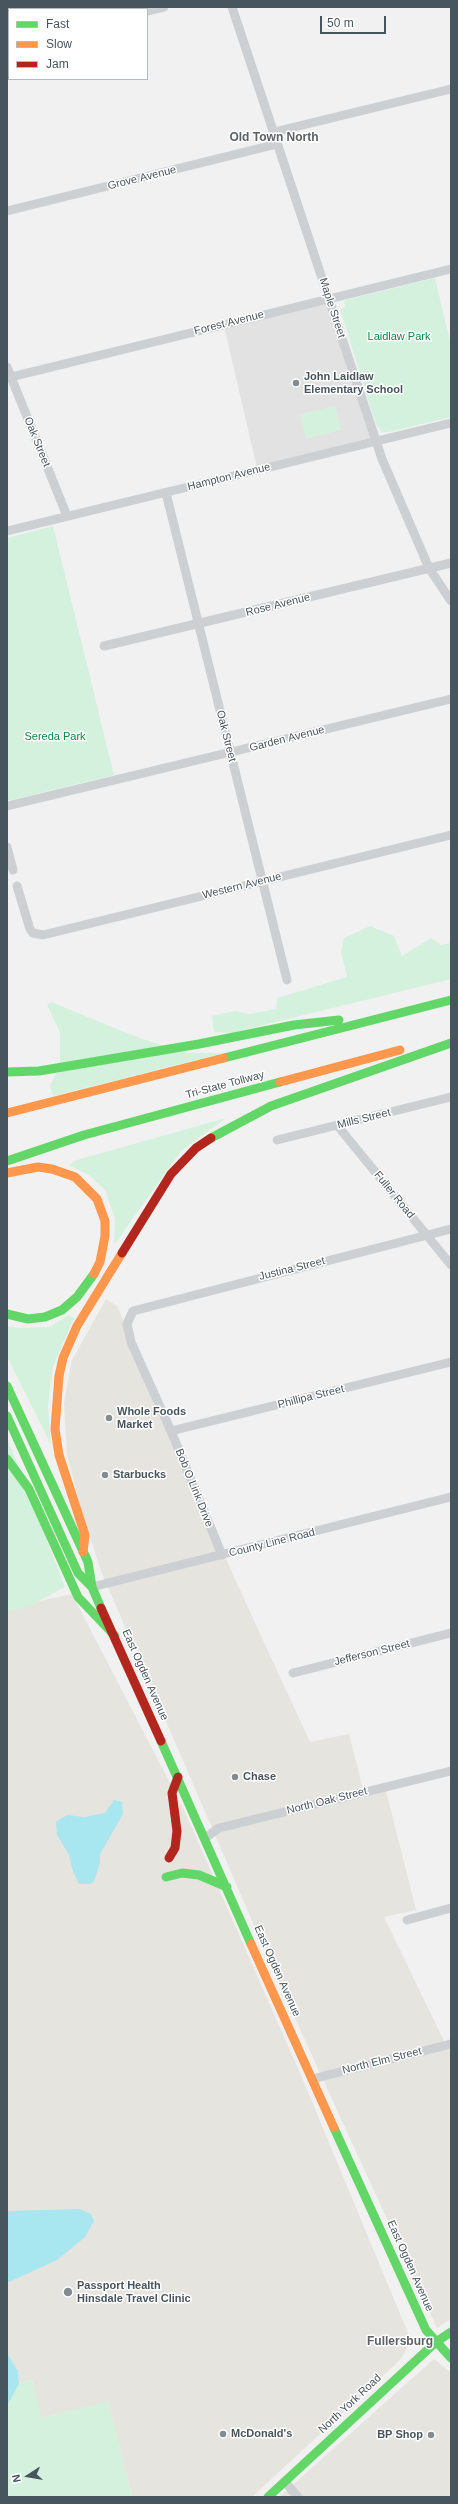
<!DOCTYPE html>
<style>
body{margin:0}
#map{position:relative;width:458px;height:2504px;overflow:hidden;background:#f1f1f1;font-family:Helvetica,sans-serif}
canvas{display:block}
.frame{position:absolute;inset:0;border:8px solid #47555e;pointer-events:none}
.legend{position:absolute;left:8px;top:8px;width:140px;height:72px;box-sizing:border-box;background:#fff;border:1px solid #b5bbbf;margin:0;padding:5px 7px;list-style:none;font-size:12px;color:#47555e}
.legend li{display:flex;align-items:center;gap:8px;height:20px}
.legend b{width:20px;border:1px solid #b5bbbf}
.north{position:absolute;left:8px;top:2456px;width:40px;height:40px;-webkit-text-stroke:3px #fff;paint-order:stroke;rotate:258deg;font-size:11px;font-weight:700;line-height:16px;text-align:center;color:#47555e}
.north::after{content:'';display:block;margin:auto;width:14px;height:18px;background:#47555e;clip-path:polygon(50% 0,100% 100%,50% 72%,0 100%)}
.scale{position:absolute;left:320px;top:16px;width:66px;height:18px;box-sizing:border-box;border:2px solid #47555e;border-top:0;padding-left:5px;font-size:12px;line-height:14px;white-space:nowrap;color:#47555e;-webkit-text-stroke:3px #fff;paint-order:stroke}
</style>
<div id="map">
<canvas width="458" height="2504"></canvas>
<div class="frame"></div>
<ul class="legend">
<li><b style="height:5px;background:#63d668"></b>Fast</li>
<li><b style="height:5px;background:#ff974d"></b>Slow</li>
<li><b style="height:5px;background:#b3261e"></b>Jam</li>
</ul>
<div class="north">N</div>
<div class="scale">50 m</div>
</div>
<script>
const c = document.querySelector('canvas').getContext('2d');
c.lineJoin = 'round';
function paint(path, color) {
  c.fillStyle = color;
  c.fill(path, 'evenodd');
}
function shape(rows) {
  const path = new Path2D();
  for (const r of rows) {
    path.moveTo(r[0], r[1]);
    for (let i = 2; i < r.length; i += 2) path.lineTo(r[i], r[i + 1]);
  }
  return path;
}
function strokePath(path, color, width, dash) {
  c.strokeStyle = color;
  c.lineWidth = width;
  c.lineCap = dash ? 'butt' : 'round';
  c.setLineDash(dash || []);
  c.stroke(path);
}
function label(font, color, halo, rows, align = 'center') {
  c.font = font + ' Helvetica,sans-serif';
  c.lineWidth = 3;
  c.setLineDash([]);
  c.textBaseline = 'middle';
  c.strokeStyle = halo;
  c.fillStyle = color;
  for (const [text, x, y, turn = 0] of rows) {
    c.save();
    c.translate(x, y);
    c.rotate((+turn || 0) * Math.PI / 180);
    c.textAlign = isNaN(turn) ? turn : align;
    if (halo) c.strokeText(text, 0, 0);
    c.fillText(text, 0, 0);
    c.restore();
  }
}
const commercial = shape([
 [106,1299,117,1306,234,1577,310,1742,349,1734,363,1789,384,1783,416,1910,384,1917,444,2041,451,2039,451,2319,437,2328,282,1990,101,1571,81,1509,67,1455,64,1403,72,1360],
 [72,1594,184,1810,301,2075,408,2333,407,2348,401,2359,252,2497,132,2497,108,2402,41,2418,32,2380,19,2384,18,2371,7,2353,7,1608],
 [434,2359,451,2373,451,2497,279,2497]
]);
const education = shape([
 [328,301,374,440,257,468,224,326]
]);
const green = shape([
 [435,278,451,345,451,417,389,432,382,432,376,425,340,309,345,307,344,302,346,300],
 [335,406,341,430,306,439,300,414],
 [53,526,114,775,7,801,7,538],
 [370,926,394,936,402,956,431,938,441,945,451,943,451,979,231,1033,214,1032,212,1016,235,1011,250,1014,276,1009,277,998,347,977,341,951,344,938],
 [51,1002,139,1038,188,1053,224,1053,53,1096,50,1086,60,1066,60,1032,47,1005],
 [226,1118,181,1151,114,1245,115,1219,105,1190,89,1175,69,1165,77,1160],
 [69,1315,74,1318,53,1367,48,1406,51,1445,7,1357,7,1326,21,1328,50,1327],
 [7,1437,65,1587,28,1607,7,1612],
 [32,2380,42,2418,108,2401,132,2497,7,2497,7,2388]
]);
const water = shape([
 [114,1800,122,1802,123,1814,100,1854,100,1863,94,1881,90,1884,79,1884,73,1871,69,1855,57,1835,56,1822,67,1815,84,1817,105,1813],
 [80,2209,91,2214,94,2221,85,2237,57,2260,7,2283,7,2211],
 [7,2353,18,2371,19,2384,7,2405]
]);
const street = shape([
 [232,7,382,459,429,568,451,601],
 [147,11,164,7],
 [7,48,9,47],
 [274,132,451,89],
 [7,211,277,144],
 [7,367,67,516],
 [7,378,451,269],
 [166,493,287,980],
 [7,531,451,423],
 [104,646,451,563],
 [7,806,451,699],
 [7,847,13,870],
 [17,886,30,929,33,933,43,935,451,835],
 [337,1125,451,1265],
 [277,1140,451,1097],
 [171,1431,451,1362],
 [222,1555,171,1431,131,1342,127,1324,133,1311,451,1229],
 [92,1587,451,1497],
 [293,1673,451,1633],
 [205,1838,219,1828,451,1771],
 [407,1920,451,1908],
 [312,2079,451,2044],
 [285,2482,298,2497]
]);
const fast = shape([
 [224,1058,451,1000],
 [7,1072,39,1071,199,1044,294,1025,339,1020],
 [211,1138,271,1106,451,1043],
 [7,1161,84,1135,280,1082],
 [7,1314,28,1319,45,1317,62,1310,77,1297,94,1274],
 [7,1386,88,1562,92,1587,101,1608],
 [7,1416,78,1573,92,1587],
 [7,1459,29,1489,78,1597,115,1636],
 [161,1741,251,1944],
 [166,1877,182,1873,199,1875,227,1887],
 [334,2128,426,2330,451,2358],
 [268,2497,436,2342,451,2332]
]);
const slow = shape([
 [280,1082,400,1050],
 [7,1113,224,1058],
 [7,1173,38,1167,52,1169,75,1177,97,1199,105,1221,105,1236,100,1262,94,1274],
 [83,1552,85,1535,59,1455,55,1429,59,1376,63,1358,77,1326,122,1253],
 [251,1944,334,2128]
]);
const jam = shape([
 [122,1253,171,1174,196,1148,211,1138],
 [101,1608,161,1741],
 [169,1858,175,1848,177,1831,172,1793,178,1777]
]);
const markers = [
 [296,383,4,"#828c91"],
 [109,1418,4,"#828c91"],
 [105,1475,4,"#828c91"],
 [235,1777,4,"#828c91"],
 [68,2292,5,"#828c91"],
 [223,2434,4,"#828c91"],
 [431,2435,4,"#828c91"]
];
const streetNames = [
 ["Grove Avenue",142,178,-14],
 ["Maple Street",332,308,72],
 ["Forest Avenue",229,323,-14],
 ["Oak Street",37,442,68],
 ["Hampton Avenue",229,477,-14],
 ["Rose Avenue",278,605,-14],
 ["Oak Street",226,736,76],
 ["Garden Avenue",287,739,-14],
 ["Western Avenue",242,886,-14],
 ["Tri-State Tollway",225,1085,-15],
 ["Mills Street",364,1119,-14],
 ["Fuller Road",394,1195,51],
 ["Justina Street",292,1269,-14],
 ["Phillipa Street",311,1397,-14],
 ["Bob O Link Drive",194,1488,68],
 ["County Line Road",272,1543,-14],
 ["Jefferson Street",372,1653,-14],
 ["East Ogden Avenue",145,1675,66],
 ["North Oak Street",327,1801,-14],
 ["East Ogden Avenue",277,1971,66],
 ["North Elm Street",382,2061,-14],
 ["East Ogden Avenue",410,2266,66],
 ["North York Road",350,2404,-43]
];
const parkNames = [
 ["Laidlaw Park",399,337],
 ["Sereda Park",55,737]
];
const poiNames = [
 ["John Laidlaw",304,377],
 ["Elementary School",304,390],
 ["Whole Foods",117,1412],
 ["Market",117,1425],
 ["Starbucks",113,1475],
 ["Chase",243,1777],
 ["Passport Health",77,2286],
 ["Hinsdale Travel Clinic",77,2299],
 ["McDonald's",231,2434],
 ["BP Shop",423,2435,"right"]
];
const neighbourhoodNames = [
 ["Old Town North",274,138],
 ["Fullersburg",400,2342]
];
paint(commercial, '#e6e4df');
paint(education, '#e3e2e3');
paint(green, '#d4f1dd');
paint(water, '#a8e6f0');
strokePath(street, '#ccd0d2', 9);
strokePath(fast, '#63d668', 9);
strokePath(slow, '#ff974d', 9);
strokePath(jam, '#b3261e', 9);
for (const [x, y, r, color] of markers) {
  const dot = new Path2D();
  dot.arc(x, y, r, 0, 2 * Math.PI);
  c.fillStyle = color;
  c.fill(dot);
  strokePath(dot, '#fff', 1.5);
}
label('11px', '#47555e', '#fff', streetNames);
label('11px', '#138443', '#fff', parkNames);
label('bold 11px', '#47555e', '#fff', poiNames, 'left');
label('bold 12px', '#5c6165', '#fff', neighbourhoodNames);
</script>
